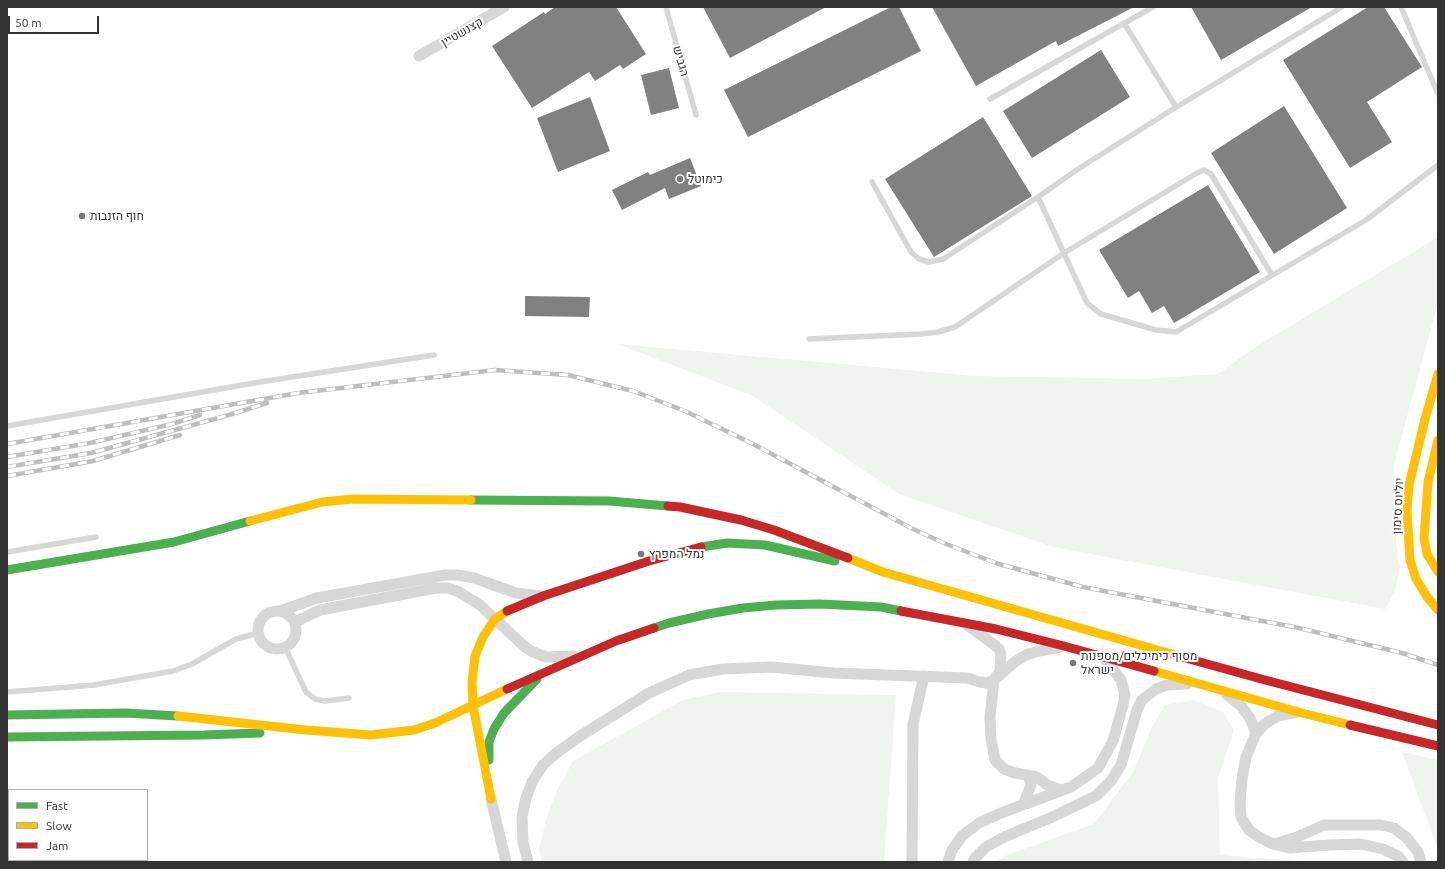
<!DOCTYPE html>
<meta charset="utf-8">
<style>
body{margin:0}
#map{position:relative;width:1445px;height:869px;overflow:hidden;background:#fff;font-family:Ubuntu,sans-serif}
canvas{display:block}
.frame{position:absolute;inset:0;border:8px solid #333;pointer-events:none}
.legend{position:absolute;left:8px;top:789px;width:140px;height:72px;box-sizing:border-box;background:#fff;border:1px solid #adadad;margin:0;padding:5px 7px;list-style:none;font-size:12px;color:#333}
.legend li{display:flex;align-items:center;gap:8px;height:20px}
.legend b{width:20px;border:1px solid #adadad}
.scale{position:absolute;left:8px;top:16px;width:91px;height:18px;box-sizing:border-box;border:2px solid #333;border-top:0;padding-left:5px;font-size:12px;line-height:14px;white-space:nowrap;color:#333;-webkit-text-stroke:3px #fff;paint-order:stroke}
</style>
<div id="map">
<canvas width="1445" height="869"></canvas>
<div class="frame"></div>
<ul class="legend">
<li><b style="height:5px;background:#4caf50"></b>Fast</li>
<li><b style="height:5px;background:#ffc107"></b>Slow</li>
<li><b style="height:5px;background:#c62828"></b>Jam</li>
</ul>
<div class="scale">50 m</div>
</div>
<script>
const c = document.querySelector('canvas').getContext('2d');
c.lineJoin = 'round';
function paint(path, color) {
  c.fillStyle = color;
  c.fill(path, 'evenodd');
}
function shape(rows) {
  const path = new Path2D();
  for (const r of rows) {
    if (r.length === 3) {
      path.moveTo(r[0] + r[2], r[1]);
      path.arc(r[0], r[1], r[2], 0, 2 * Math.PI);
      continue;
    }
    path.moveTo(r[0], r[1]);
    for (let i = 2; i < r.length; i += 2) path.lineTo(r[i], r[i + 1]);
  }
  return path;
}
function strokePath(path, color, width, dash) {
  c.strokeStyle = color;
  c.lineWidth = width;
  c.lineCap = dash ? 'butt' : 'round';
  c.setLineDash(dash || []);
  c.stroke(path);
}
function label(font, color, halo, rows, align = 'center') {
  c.font = font + ' Ubuntu,Heebo,sans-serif';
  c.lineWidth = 4;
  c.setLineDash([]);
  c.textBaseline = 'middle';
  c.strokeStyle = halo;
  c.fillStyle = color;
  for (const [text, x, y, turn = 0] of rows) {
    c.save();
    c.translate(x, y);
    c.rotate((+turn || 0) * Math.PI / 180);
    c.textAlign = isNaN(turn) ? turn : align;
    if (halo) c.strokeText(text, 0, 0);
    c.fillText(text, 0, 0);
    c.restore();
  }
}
const green = shape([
 [1438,237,1438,302,1394,465,1396,541,1400,567,1395,591,1385,609,1053,547,899,494,751,395,617,344,975,376,1147,379,1218,374,1257,346],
 [720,692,896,695,884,862,542,862,539,850,546,819,558,788,573,761,683,700],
 [1194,700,1223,712,1234,730,1218,778,1220,855,1313,862,996,862,1007,855,1094,824,1133,772,1152,727,1165,705],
 [1402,752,1438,760,1438,849]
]);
const building = shape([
 [555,7,616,7,646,54,623,69,620,65,595,81,589,72,532,108,492,46,544,12,545,14],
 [703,7,826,7,730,58],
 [891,7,899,7,921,51,748,137,724,90],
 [932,7,1134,7,1058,46,1056,41,976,86],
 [1191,7,1312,7,1221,60],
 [1368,7,1384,7,1422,67,1367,102,1392,142,1350,168,1283,60],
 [1101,50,1130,97,1032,158,1003,111],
 [669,68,679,108,651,115,641,75],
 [590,97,610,151,558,172,537,118],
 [1284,106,1347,208,1274,254,1211,153],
 [983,117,1032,196,934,257,885,179],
 [690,158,701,186,669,199,665,188,622,210,612,190,648,172,650,175],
 [1208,185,1260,272,1174,323,1164,306,1152,313,1139,291,1128,298,1099,250],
 [525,296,590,297,589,317,525,316]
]);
const lane = shape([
 [666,7,696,115],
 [1401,7,1438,94],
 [1124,23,1176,107],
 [990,99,1153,7],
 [872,182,911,252,919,259,929,262,943,259,1038,197,1078,169,1170,111,1342,7],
 [1038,197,1087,303,1101,314,1156,330,1176,332,1366,220,1438,165],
 [809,339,921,334,938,332,955,327,1064,253,1197,173,1204,170,1211,174,1272,275],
 [7,426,260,382,434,355],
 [7,552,96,537],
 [285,647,306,692,315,699,325,701,349,698],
 [7,692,94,685,173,671,192,664,236,639,258,633]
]);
const street = shape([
 [419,56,504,7],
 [280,611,317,598,445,575,458,575,474,578,516,593,542,596],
 [277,630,19],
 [295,622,320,610,436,588,448,588,459,592,480,605,525,647,533,652,546,657,574,656],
 [967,625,992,643,999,649,1001,655,1000,671,994,680,990,717,991,739,995,760,1004,769,1015,773,1037,777,1047,785,1061,790],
 [1226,694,1241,706,1250,718,1256,733],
 [1297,712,1278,716,1266,723,1256,733,1246,757,1242,779,1240,803,1241,817,1249,830,1259,837,1273,844,1290,848,1329,845,1361,844,1383,849,1398,856,1403,862],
 [491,799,506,862],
 [1023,805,1031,785,1028,775],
 [1274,844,1297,837,1324,825,1381,825,1394,828,1406,837,1418,852,1421,862],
 [528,862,523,842,522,816,526,798,532,782,543,765,555,754,577,738,649,693,689,675,723,669,771,667,833,673,967,678,980,682,987,683,994,680,1016,661,1026,655,1039,651,1060,647],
 [912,862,913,724,924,676],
 [948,862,952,850,962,836,979,823,1001,813,1071,787,1098,768,1113,741,1123,705,1125,695,1121,680,1104,658],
 [973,862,975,858,986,847,1004,837,1050,818,1096,796,1111,781,1121,765,1137,710,1142,700,1156,689,1167,685,1187,684]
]);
const fast = shape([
 [471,500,609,501,668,506],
 [701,547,727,543,765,545,835,561],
 [7,570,174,542,250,521],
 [654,628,669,623,708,614,743,608,776,605,820,604,881,607,901,611],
 [7,715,125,713,178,716],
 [7,737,204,735,260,733],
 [489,760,489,742,494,729,504,713,537,679]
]);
const slow = shape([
 [1438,374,1425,419,1409,485,1407,511,1410,560,1416,579,1427,597,1438,610],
 [1438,440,1428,482,1424,538,1427,554,1438,572],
 [250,521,322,502,353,499,471,500],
 [848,558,883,572,1182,657],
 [1154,671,1298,712,1350,725],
 [178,716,306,730,371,735,414,730,435,723,507,689],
 [491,799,473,706,472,682,475,656,483,637,495,619,507,611]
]);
const jam = shape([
 [668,506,680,507,741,520,774,530,848,558],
 [507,611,543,596,649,561,701,547],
 [901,611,996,629,1064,646,1154,671],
 [1182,657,1265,680,1438,725],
 [507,689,616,641,654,628],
 [1350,725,1438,746]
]);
const rail = shape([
 [7,444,298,393,495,370,568,375,633,391,685,411,753,444,911,528,946,544,999,564,1083,587,1299,628,1402,653,1438,665],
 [7,457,90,443,172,424,200,415],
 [7,467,91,453,229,415,267,403],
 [7,476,93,461,180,435]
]);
const markers = [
 [680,179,4,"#7a7a7a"],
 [82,216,4,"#7a7a7a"],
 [641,554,4,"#7a7a7a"],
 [1073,663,4,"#7a7a7a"]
];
const streetNames = [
 ["קצנשטיין",462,32,-30],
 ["הגביש",681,61,75],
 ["יוליוס סימון",1398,506,-87]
];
const poiNames = [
 ["כימוטל",688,179],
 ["חוף הזנבות",90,216],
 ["נמל המפרץ",649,554],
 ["מסוף כימיכלים/מספנות",1081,656],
 ["ישראל",1081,670]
];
paint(green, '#eff4ee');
paint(building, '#818181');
strokePath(lane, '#d7d7d7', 5.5);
strokePath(street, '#d7d7d7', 11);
strokePath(fast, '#4caf50', 9);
strokePath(slow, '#ffc107', 9);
strokePath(jam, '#c62828', 9);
strokePath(rail, '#bebebe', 4.5);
strokePath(rail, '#fff', 3, [9]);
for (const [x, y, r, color] of markers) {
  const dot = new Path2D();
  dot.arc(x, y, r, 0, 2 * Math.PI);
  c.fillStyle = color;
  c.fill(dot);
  strokePath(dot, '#fff', 1.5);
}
label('12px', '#333', '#fff', streetNames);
label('12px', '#333', '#fff', poiNames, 'left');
</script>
